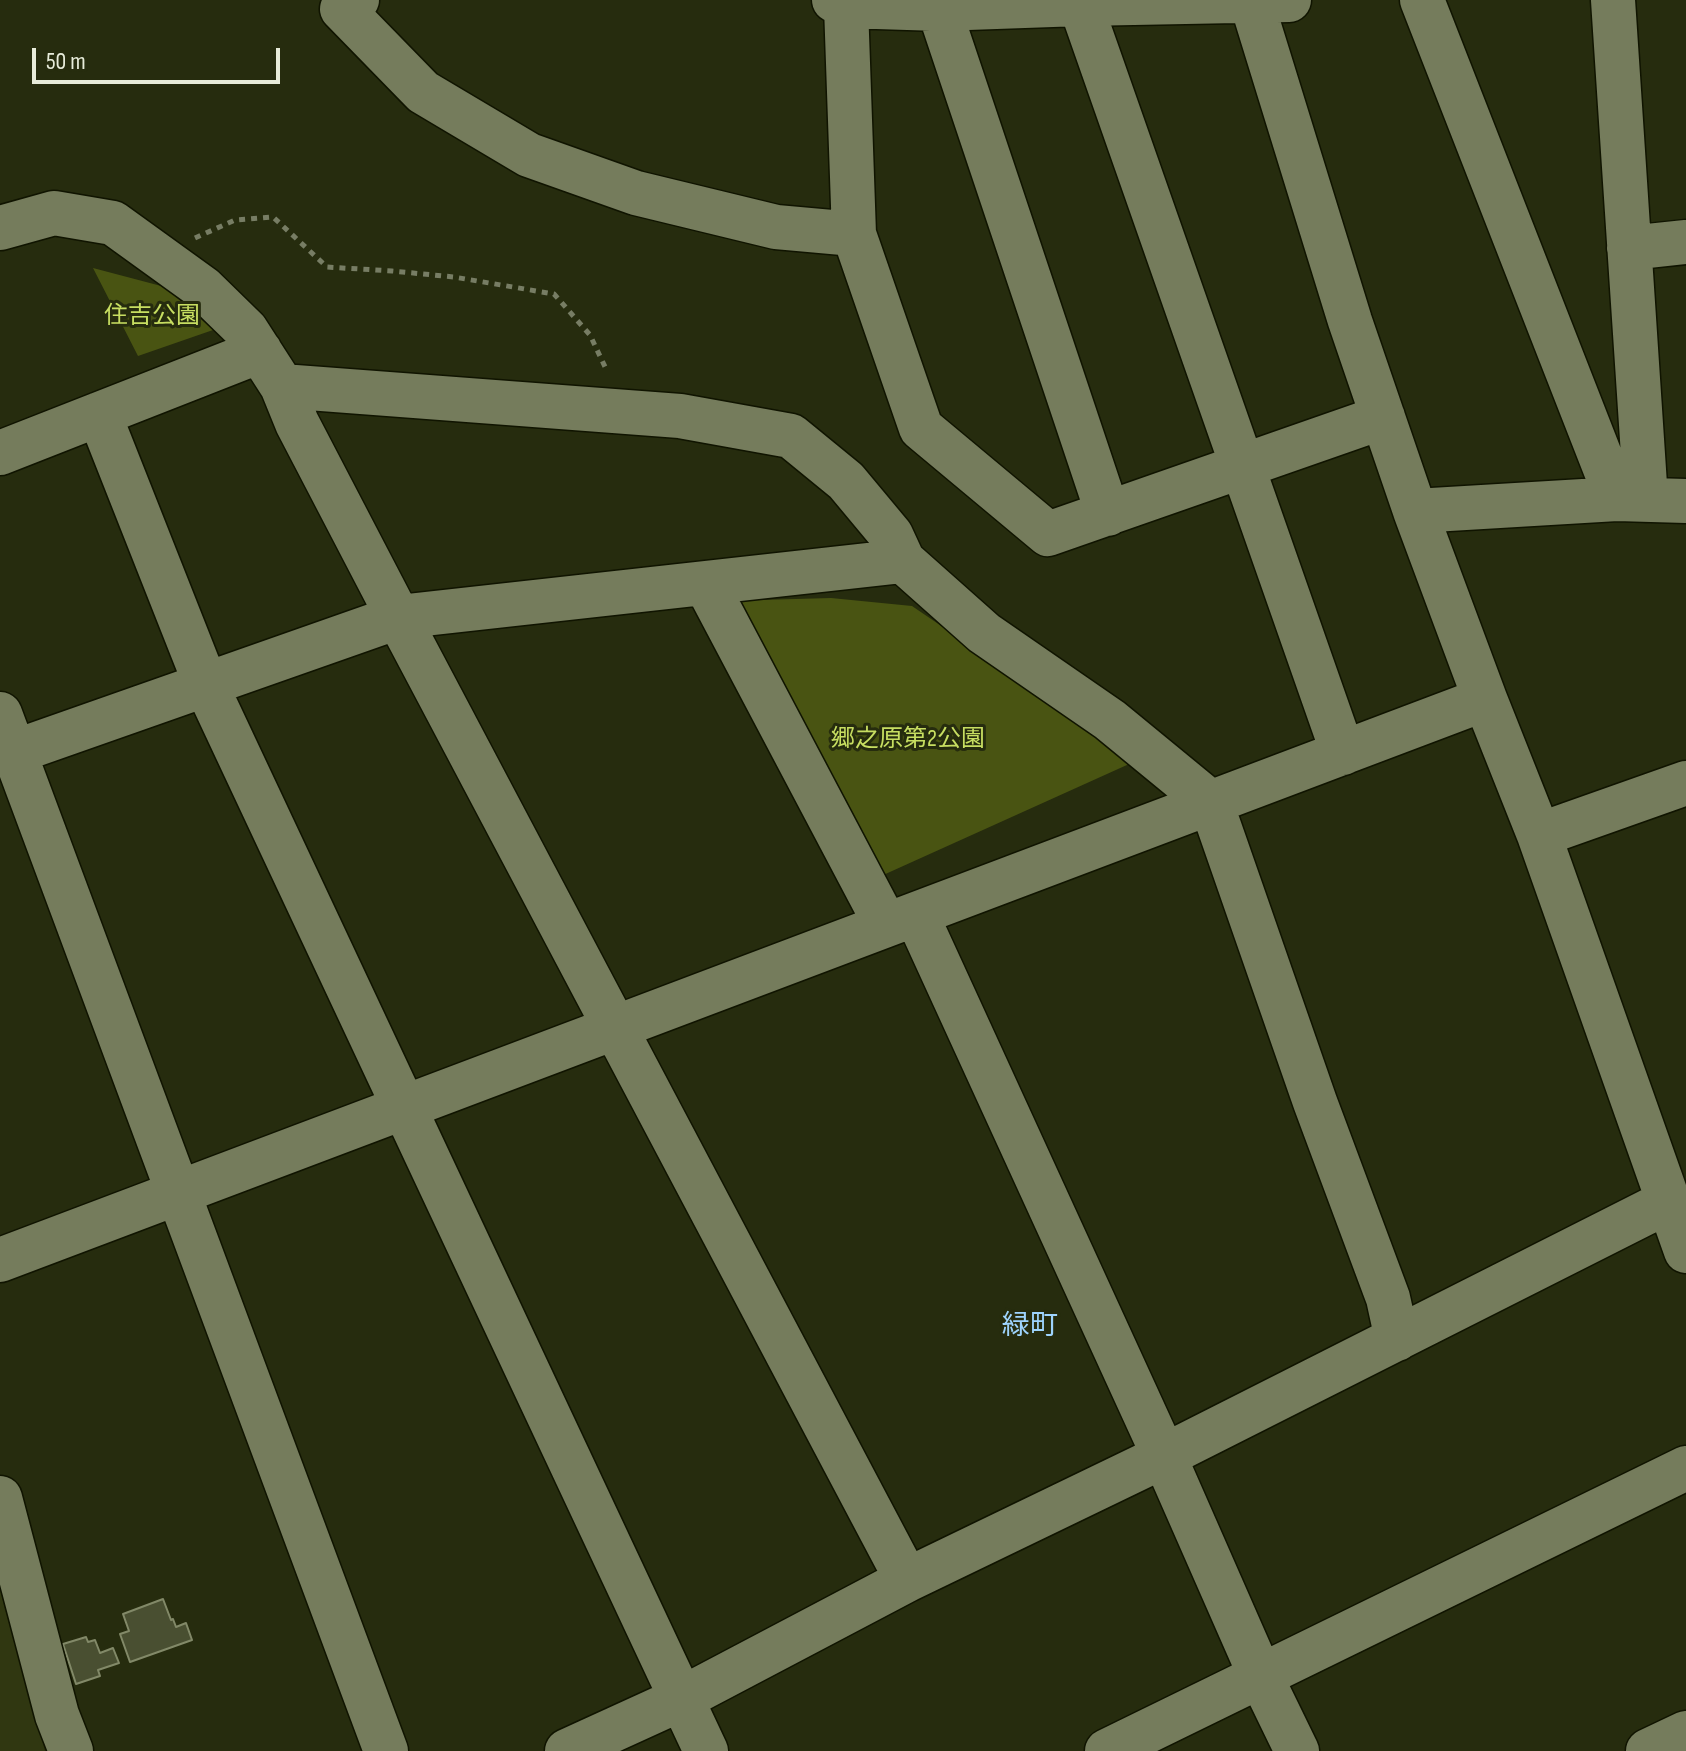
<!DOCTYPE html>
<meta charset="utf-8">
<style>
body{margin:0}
#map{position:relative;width:1686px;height:1751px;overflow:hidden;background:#262c0e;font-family:"Sofia Sans Condensed",sans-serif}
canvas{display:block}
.scale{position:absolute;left:32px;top:48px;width:248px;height:36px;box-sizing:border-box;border:4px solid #e7ecda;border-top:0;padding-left:10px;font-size:24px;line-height:28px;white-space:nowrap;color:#e7ecda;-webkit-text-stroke:6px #262c0e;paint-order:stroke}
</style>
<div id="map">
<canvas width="1686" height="1751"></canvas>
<div class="scale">50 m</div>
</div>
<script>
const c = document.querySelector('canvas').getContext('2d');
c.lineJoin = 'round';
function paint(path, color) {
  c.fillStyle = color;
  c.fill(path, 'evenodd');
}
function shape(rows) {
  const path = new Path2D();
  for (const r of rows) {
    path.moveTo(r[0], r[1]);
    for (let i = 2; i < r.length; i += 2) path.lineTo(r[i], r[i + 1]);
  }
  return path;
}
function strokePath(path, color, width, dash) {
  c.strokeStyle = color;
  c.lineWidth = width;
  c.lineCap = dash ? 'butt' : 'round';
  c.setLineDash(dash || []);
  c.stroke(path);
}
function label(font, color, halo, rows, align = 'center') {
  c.font = font + ' "Sofia Sans Condensed","Noto Sans JP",sans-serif';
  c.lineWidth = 6;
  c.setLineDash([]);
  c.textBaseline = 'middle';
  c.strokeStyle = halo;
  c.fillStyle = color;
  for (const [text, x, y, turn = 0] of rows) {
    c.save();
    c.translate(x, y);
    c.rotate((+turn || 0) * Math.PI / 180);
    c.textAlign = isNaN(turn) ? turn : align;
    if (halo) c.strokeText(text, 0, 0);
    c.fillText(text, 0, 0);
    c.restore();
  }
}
const built = shape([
 [0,1589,6,1612,45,1751,0,1751]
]);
const green = shape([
 [93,268,165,287,213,330,138,356],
 [831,598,912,606,1138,760,850,890,724,601]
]);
const building = shape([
 [163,1599,171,1620,173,1619,176,1627,186,1623,192,1640,130,1662,120,1634,129,1631,123,1614,163,1599],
 [86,1637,88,1642,95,1640,100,1653,113,1648,119,1663,98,1670,100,1676,76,1684,63,1644,86,1637]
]);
const path = shape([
 [195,238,235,220,273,217,327,267,392,271,454,277,554,294,590,335,607,371]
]);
const minor = shape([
 [357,0,342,9,423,92,529,155,636,193,776,227,854,234],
 [834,0,846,6,939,9,1081,4,1289,0],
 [1079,0,1343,753],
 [1251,0,1350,321,1415,511,1485,699,1539,835,1686,1251],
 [1422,0,1617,499],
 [1613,0,1646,500],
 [846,6,854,234,921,428,1048,534,1383,417],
 [939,9,1108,514],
 [0,228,54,213,113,223,203,288,246,330,282,386,297,423,398,617,907,1580],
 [1629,248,1686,242],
 [282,386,680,416,791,436,846,481,891,535,903,561,984,633,1110,720,1211,803,1315,1102,1388,1298,1397,1339],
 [99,414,206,685,706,1751],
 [0,453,260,351],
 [1415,511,1617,499,1686,501],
 [706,584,886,925],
 [0,714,386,1751],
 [14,752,398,617,903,561],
 [1539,835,1686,783],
 [916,914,1164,1456,1261,1677,1297,1751],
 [0,1260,1485,699],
 [0,1498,57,1715,71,1751],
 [567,1751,681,1699,907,1580,1164,1456,1669,1201],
 [1107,1751,1686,1468],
 [1648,1751,1686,1733]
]);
const parkNames = [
 ["住吉公園",152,317],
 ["郷之原第2公園",908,740]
];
const quarterNames = [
 ["緑町",1030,1327]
];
paint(built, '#303711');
paint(green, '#495412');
paint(building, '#494f31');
strokePath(building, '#828968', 2);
strokePath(minor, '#101400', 47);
strokePath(path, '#777d64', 5, [6, 6]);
strokePath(minor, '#757c5c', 44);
label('24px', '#c7de61', '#262c0e', parkNames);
label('28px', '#9ed4fd', '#262c0e', quarterNames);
</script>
